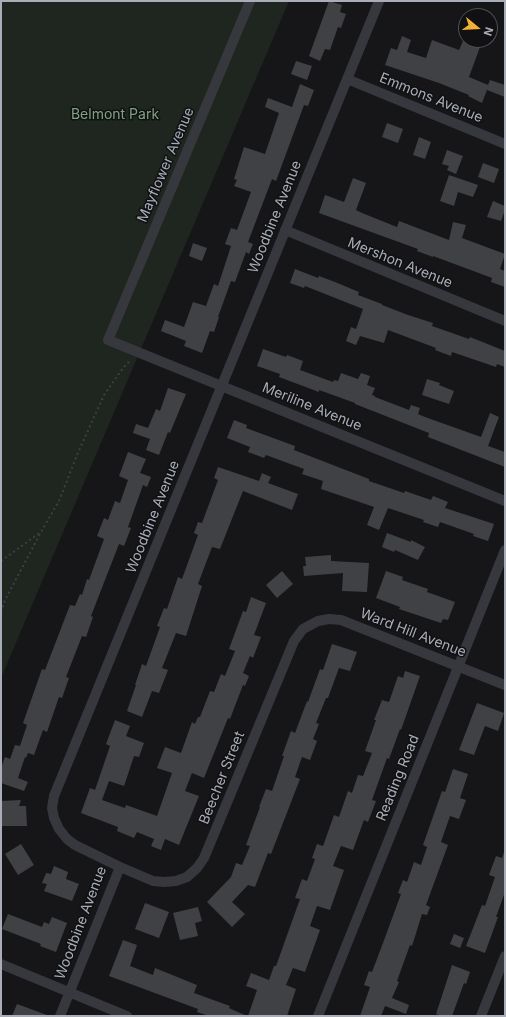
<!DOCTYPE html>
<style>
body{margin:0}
#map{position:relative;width:506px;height:1017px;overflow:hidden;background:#161618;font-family:Inter,sans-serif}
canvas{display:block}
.frame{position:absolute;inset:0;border:2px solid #a8adb8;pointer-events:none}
.north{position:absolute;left:458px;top:8px;width:40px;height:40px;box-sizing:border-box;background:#111113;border:1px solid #4d4f55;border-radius:50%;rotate:108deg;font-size:11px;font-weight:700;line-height:16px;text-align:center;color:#a8adb8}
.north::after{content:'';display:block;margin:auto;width:14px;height:18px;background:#f2b134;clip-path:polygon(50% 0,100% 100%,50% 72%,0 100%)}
</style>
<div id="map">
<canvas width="506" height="1017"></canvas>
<div class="frame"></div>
<div class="north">N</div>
</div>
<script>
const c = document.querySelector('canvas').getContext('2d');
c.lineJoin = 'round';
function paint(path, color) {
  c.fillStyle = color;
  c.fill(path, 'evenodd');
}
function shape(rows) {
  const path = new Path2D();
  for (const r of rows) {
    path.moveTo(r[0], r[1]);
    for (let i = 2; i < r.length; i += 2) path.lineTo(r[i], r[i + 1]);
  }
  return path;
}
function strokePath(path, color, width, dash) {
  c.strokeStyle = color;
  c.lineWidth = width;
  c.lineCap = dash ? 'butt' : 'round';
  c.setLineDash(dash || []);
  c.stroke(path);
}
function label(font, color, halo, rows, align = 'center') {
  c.font = font + ' Inter,sans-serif';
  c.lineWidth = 3;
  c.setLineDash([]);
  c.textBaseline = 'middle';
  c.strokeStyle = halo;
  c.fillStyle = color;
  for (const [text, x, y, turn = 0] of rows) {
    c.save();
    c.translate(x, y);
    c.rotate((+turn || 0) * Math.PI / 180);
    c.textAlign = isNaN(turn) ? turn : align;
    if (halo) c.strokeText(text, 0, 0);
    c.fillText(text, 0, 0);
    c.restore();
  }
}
const green = shape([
 [1,1,289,1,1,678]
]);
const building = shape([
 [329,1,342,5,340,12,346,14,341,28,338,27,330,50,325,49,320,61,309,56],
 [402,36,411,40,407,52,426,58,432,40,459,50,463,41,480,47,469,77,488,85,490,80,505,85,505,97,487,90,482,103,468,96,469,95,439,83,385,65,391,48,397,50],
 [296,61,312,66,307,80,291,74],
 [300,84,314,90,308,106,304,105,276,181,272,179,248,242,253,244,249,254,246,252,235,282,231,281,218,317,219,317,214,332,210,331,202,353,184,346,186,341,161,331,165,320,184,327,193,302,206,306,214,284,218,286,231,246,225,244,231,228,237,230,251,192,234,186,237,180,234,179,244,147,265,154,279,113,265,107,268,98,292,107],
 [387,123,403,129,398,143,382,137],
 [419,137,431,142,425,159,413,155],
 [447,150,463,156,456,174,447,170,449,166,442,164],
 [483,163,499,169,494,183,478,177],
 [449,175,478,185,473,197,458,192,454,206,440,201],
 [353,178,366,183,356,210,362,213,397,227,399,221,449,240,453,222,466,225,462,238,505,254,500,269,505,271,505,287,491,282,492,278,468,269,433,256,433,257,417,251,418,249,319,213,325,195,344,202],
 [493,201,505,206,505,210,501,221,487,217],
 [193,243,207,248,202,261,189,256],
 [295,269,318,278,319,276,335,282,359,292,358,295,382,304,382,305,408,315,433,323,432,326,469,339,470,337,505,351,505,367,497,364,496,367,452,352,451,356,435,350,436,348,388,330,384,343,360,336,356,345,346,341,351,327,356,329,363,309,305,286,304,288,290,283],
 [263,349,286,357,287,355,303,361,300,370,333,382,334,380,338,381,341,373,358,379,361,373,370,376,367,385,375,388,372,395,375,396,375,397,409,410,411,405,420,408,418,414,425,417,481,437,490,413,499,417,488,446,505,452,505,467,428,437,429,433,355,404,355,403,319,390,319,392,279,377,280,374,257,366],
 [427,379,440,383,439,385,454,391,449,404,422,395],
 [168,388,186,394,170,433,168,432,159,455,146,450,150,439,133,433,136,424,148,428,156,409,160,411],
 [234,420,247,425,246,428,295,446,294,450,369,479,369,481,404,493,405,491,431,500,433,496,448,502,445,508,494,524,488,541,473,536,474,534,440,522,438,527,423,522,424,520,388,508,379,530,367,525,374,507,321,489,323,481,302,474,304,469,266,455,264,458,248,452,250,447,227,438],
 [128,452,146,459,140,473,151,477,147,487,143,485,128,527,131,528,124,546,119,544,91,616,93,617,86,637,82,636,66,677,69,678,62,698,59,697,47,732,43,730,34,755,28,753,26,758,25,757,18,778,28,782,24,791,1,783,1,768,5,757,10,759,15,745,20,746,27,725,23,723,42,669,45,670,70,605,75,606,80,594,82,595,87,579,89,580,104,539,97,536,104,518,108,520,115,501,120,503,128,480,119,476],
 [218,467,259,481,262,473,271,477,268,483,298,494,292,510,243,491,220,549,212,547,198,584,202,586,186,636,176,633,162,668,168,670,159,693,152,691,142,717,127,711,136,685,135,685,142,664,146,666,160,627,157,626,164,608,167,609,178,577,182,579,198,535,194,533,198,522,202,523,218,480,214,478],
 [387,533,411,542,411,540,425,547,418,560,395,550,394,552,382,547],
 [331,555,331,561,369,563,367,592,342,591,343,573,304,576,303,566,306,566,305,557],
 [282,571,293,584,277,598,266,585],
 [386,571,403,577,402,580,428,589,427,592,455,602,448,620,443,619,441,623,399,609,400,607,376,598],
 [251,597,266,603,254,635,261,637,253,658,250,656,243,673,249,676,245,686,243,685,230,719,228,718,204,778,192,773,185,791,199,796,179,845,165,839,161,850,151,846,154,839,137,832,134,838,117,831,118,827,81,813,90,788,95,790,110,746,106,744,115,720,130,726,126,736,144,743,139,757,134,756,124,786,109,781,102,800,125,808,126,805,157,816,172,773,157,768,165,747,181,753,192,722,195,724,198,717,200,717,210,691,214,692,221,674,225,676,235,651,229,649,243,611,246,612],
 [332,644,357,652,350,671,339,668,328,698,326,698,316,723,319,724,313,739,317,741,310,760,302,757,295,777,300,779,271,854,268,853,255,887,248,885,232,902,245,914,232,927,207,902,231,877,236,863,242,865,250,846,246,845,260,807,259,807,266,789,272,791,284,756,282,756,291,731,295,733,307,701,308,702,320,669,323,670],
 [405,671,420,676,401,730,400,729,389,759,387,758,372,800,376,801,368,822,364,820,353,850,341,846,333,866,344,870,330,910,317,906,310,926,320,930,305,972,293,968,286,985,296,989,287,1016,248,1016,257,990,246,986,251,973,269,980,274,966,276,966,300,899,295,898,302,879,307,881,315,859,312,858,317,844,323,846,334,815,339,817,348,791,352,793,358,775,363,776,372,753,365,751,376,720,374,720,382,700,389,702,398,676,403,678],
 [477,703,504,713,498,731,485,726,474,755,459,750],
 [453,769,468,774,460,798,466,800,459,819,450,816,441,842,448,845,426,905,430,907,427,915,422,914,412,946,410,945,397,981,399,982,392,998,409,1005,406,1014,385,1006,381,1016,360,1016,370,987,364,985,369,971,372,972,383,943,401,894,398,893,403,880,407,882,414,862,421,865,427,847,423,845,442,791,445,792],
 [21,800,19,806,26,806,27,826,1,826,1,801],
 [21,844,34,865,18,875,5,854],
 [504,852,505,853,505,892,496,917,498,917,485,953,466,946,482,905,485,906,495,877,489,875,496,856,502,858],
 [54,866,68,872,66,879,79,884,72,901,44,891,47,884,42,883,46,873,51,874],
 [145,903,169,912,159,938,135,929],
 [198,907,202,921,195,923,198,936,180,940,173,913],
 [8,914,42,927,44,922,49,924,52,917,67,923,56,952,40,946,41,944,2,929],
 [454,934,464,938,460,948,450,944],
 [123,940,137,945,130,966,153,975,155,968,197,985,194,993,230,1006,229,1008,247,1016,209,1016,197,1012,198,1009,109,976],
 [452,965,470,972,466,984,464,983,452,1016,442,1016,436,1014],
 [17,1004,47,1015,47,1016,12,1016]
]);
const path = shape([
 [1,561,41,532,59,501,77,455,104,395,123,368,131,360],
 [1,612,5,600,40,534]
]);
const street = shape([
 [250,1,108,340,505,501],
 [379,1,54,796,52,808,54,818,59,829,67,839,75,845,120,867,153,881,164,882,176,881,187,877,197,868,204,858,294,641,303,629,318,621,329,619,341,620,505,685],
 [347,79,505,144],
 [285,230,505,321],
 [1,964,127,1016],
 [60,1016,120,867],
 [318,1016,505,550],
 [481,1016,505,956]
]);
const streetNames = [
 ["Emmons Avenue",431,98,22],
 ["Mayflower Avenue",166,165,-67],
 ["Woodbine Avenue",275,217,-68],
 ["Mershon Avenue",400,263,22],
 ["Meriline Avenue",312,407,22],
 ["Woodbine Avenue",153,517,-68],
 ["Ward Hill Avenue",413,633,21],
 ["Beecher Street",222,778,-68],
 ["Reading Road",398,778,-68],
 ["Woodbine Avenue",81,923,-69]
];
const parkNames = [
 ["Belmont Park",115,115]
];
paint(green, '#1e261f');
paint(building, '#404145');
strokePath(path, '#3d3f44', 2, [2, 3]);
strokePath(street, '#37383d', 10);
label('14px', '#a8adb8', '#111113', streetNames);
label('14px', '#7fa381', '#111113', parkNames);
</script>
